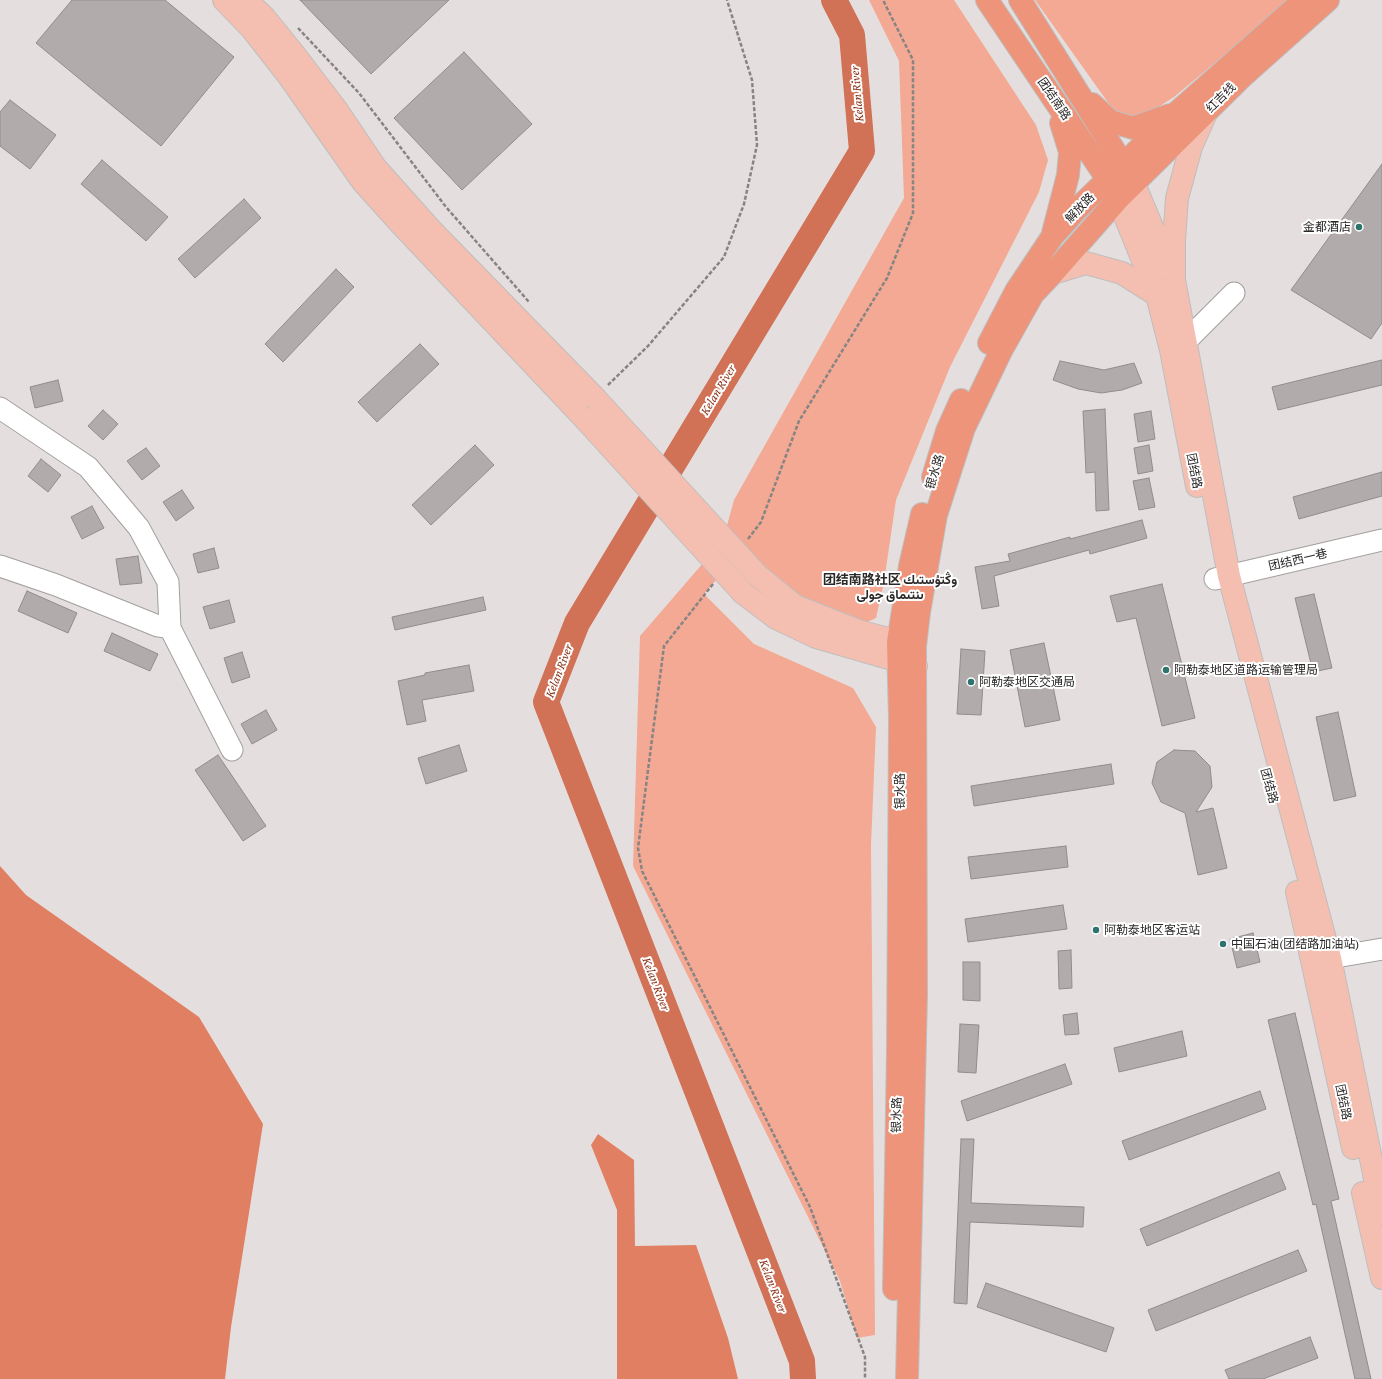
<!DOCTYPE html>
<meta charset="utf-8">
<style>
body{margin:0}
canvas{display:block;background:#e4dfde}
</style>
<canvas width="1382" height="1379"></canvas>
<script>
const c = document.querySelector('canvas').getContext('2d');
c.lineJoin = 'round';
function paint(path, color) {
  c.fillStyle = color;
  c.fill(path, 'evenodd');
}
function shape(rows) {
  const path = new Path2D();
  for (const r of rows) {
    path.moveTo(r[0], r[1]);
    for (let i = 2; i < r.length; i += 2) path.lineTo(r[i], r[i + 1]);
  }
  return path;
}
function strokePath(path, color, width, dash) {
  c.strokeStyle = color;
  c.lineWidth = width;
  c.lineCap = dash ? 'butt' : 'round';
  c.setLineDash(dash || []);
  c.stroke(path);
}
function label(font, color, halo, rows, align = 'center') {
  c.font = font + ' "Crimson Pro",Vazirmatn,"Noto Sans SC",serif';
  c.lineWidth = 4;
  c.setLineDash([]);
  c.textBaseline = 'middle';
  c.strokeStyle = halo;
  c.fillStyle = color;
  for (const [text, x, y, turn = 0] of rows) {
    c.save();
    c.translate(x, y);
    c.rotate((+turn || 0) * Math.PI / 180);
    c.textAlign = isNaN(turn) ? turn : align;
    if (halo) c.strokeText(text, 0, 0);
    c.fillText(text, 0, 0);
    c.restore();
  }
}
const green = shape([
 [869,0,954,0,1036,125,1048,160,1039,192,950,367,896,500,884,582,876,618,863,624,796,596,742,550,704,594,754,644,853,688,876,727,871,845,875,1335,857,1338,840,1281,633,866,640,636,723,540,734,500,904,198,899,61],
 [1035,0,1290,0,1174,97,1146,115,1119,118]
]);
const forest = shape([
 [0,866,26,895,199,1017,263,1124,231,1327,225,1379,0,1379],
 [598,1134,634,1160,635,1246,696,1245,728,1338,738,1379,617,1379,617,1210,591,1145]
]);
const river = shape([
 [803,1379,802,1361,546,702,577,623,862,151,852,35,834,0]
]);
const building = shape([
 [72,0,165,0,234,57,161,146,36,43,72,0],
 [300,0,449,0,371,74,300,0],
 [464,52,532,124,462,190,394,118,464,52],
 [10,100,56,135,30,169,0,146,0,112,10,100],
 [102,160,168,217,146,241,81,184,102,160],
 [1382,164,1382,323,1371,339,1291,290,1382,164],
 [244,199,261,218,195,278,178,259,244,199],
 [336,269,354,287,283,362,265,344,336,269],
 [420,344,439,364,377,422,358,402,420,344],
 [1382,360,1382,385,1278,410,1272,387,1382,360],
 [1060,361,1104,370,1134,363,1142,383,1122,390,1101,393,1078,389,1053,380,1060,361],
 [58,380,63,401,35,408,30,387,58,380],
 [1105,409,1109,510,1096,511,1095,472,1086,473,1083,411,1105,409],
 [103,410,118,424,103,440,88,426,103,410],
 [1151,411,1155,439,1138,442,1134,414,1151,411],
 [475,445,494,465,431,525,412,505,475,445],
 [1149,445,1153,471,1138,474,1134,448,1149,445],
 [146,448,160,466,142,480,127,461,146,448],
 [41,459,61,475,48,492,28,476,41,459],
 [1382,472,1382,496,1299,519,1293,497,1382,472],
 [1149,478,1155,507,1139,510,1133,481,1149,478],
 [182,490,194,508,176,521,163,502,182,490],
 [92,506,104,528,82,539,71,517,92,506],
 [1142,520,1147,538,1090,554,1089,550,994,576,999,606,982,609,975,567,1010,561,1008,554,1070,537,1070,539,1142,520],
 [214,548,219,568,198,573,193,554,214,548],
 [138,556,142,583,120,585,116,559,138,556],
 [1162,584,1195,718,1162,726,1136,618,1117,622,1110,596,1162,584],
 [27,591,77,613,68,633,18,611,27,591],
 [1314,594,1332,668,1313,672,1295,598,1314,594],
 [483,597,486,610,395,630,392,617,483,597],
 [229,600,235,622,210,629,203,607,229,600],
 [112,633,158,654,150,671,104,651,112,633],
 [1044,643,1060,720,1025,727,1010,650,1044,643],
 [961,649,985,651,981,715,957,714,961,649],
 [242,652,250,677,232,683,224,658,242,652],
 [469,665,474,691,422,700,426,721,407,725,398,681,425,675,425,673,469,665],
 [266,710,277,730,252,744,241,724,266,710],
 [1338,712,1356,796,1334,801,1316,717,1338,712],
 [459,745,467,771,426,784,418,758,459,745],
 [1174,750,1195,751,1210,766,1212,787,1196,812,1213,808,1227,868,1198,875,1185,813,1161,802,1152,783,1157,762,1174,750],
 [218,755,266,826,243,841,195,770,218,755],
 [1111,764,1114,784,974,806,971,786,1111,764],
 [1066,846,1068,867,971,879,968,857,1066,846],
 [1063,905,1067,929,968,942,965,919,1063,905],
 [1253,933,1260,962,1237,968,1230,939,1253,933],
 [1071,950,1072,988,1059,989,1058,951,1071,950],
 [963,962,980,962,980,1001,963,1000,963,962],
 [1077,1013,1079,1034,1065,1035,1063,1015,1077,1013],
 [1295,1013,1339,1199,1331,1201,1371,1379,1355,1379,1316,1204,1313,1205,1268,1020,1295,1013],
 [960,1024,979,1025,976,1073,958,1072,960,1024],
 [1182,1031,1187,1056,1119,1072,1114,1048,1182,1031],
 [1065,1064,1072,1084,967,1121,961,1101,1065,1064],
 [1260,1091,1266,1109,1129,1160,1122,1141,1260,1091],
 [961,1139,974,1139,971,1203,1084,1207,1083,1227,970,1222,967,1304,954,1303,961,1139],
 [1279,1172,1286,1189,1147,1246,1140,1229,1279,1172],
 [1298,1250,1307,1271,1156,1331,1148,1310,1298,1250],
 [986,1283,1114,1328,1106,1352,977,1307,986,1283],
 [1310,1337,1318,1358,1263,1379,1229,1379,1225,1370,1310,1337]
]);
const path = shape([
 [298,28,359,93,446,207,529,302],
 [608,385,648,346,724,257,744,204,757,145,752,80,727,0],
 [748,539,761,522,799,421,887,278,913,213,913,60,883,0],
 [713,584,664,646,638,848,642,871,810,1207,865,1357,865,1379]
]);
const minor = shape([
 [1185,342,1234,293],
 [0,408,88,467,139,528,168,582,170,628],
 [0,566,56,585,158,626,170,628,232,750],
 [1215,579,1382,540],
 [1314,962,1330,958,1382,949]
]);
const major = shape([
 [224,0,252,29,288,75,363,182,398,221,585,419],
 [246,0,264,17,294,54,336,109,375,167,432,231,595,398],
 [1206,113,1191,147,1177,198,1174,241,1174,280,1229,576,1330,958,1382,1213],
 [1134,184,1170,270],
 [1118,199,1157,295,1171,350,1197,486],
 [1053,273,1086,263,1122,273,1157,295],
 [757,575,795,606,858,631,915,646],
 [743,593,776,618,816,637,916,666],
 [1297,892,1353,1148],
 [1363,1193,1382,1278]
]);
const highway = shape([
 [987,0,1108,180,1115,192],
 [1020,0,1131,177],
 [1092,104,1110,121,1133,128,1170,115],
 [1053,233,1068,175,1070,152,1061,123],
 [989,343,1016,291,1052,237,1078,208,1175,114,1304,0],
 [933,477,947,431,961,400],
 [894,1289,898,1052,900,718,898,642,910,566,922,514],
 [907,1379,916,995,915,646,919,612,936,515,964,428,1001,351,1033,294,1053,273,1118,199,1244,75,1328,0]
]);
const majorBridge = shape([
 [595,398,757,575],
 [585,419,743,593]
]);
const markers = [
 [1359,227,4,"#2c746d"],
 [1166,670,4,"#2c746d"],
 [971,682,4,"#2c746d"],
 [1096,930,4,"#2c746d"],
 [1223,944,4,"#2c746d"]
];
const streetNames = [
 ["红吉线",1221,98,-45],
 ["团结南路",1054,99,56],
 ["解放路",1080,208,-46],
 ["团结路",1194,471,79],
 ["银水路",935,472,-73],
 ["团结西一巷",1298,560,-13],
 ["团结路",1269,786,75],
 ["银水路",900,791,-90],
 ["团结路",1343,1102,78],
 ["银水路",897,1115,-89]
];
const poiNames = [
 ["金都酒店",1351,227,"right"],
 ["阿勒泰地区道路运输管理局",1174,670],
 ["阿勒泰地区交通局",979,682],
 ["阿勒泰地区客运站",1104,930],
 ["中国石油(团结路加油站)",1231,944]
];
const waterNames = [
 ["Kelan River",857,94,-95],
 ["Kelan River",718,390,-59],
 ["Kelan River",559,671,-69],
 ["Kelan River",656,984,69],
 ["Kelan River",773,1286,69]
];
const neighbourhoodNames = [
 ["团结南路社区 وڭتۇستىك",890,580],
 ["ىنتىماق جولى",890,595]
];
paint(green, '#f3a993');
paint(forest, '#e17f63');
strokePath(river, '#d17156', 26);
paint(building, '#b1acab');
strokePath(building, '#918d8c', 1);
strokePath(minor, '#a39f9e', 23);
strokePath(major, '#bfbebe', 24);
strokePath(highway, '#bfbebe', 24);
strokePath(path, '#878483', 2.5, [4, 2]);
strokePath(minor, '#fff', 21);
strokePath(major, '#f4bfb0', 22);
strokePath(highway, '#ed947b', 22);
strokePath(majorBridge, '#bfbebe', 24, []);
strokePath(majorBridge, '#f4bfb0', 22);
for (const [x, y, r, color] of markers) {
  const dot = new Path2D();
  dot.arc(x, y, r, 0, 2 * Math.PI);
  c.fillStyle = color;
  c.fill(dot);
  strokePath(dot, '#fff', 1.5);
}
label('12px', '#2a2827', '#fff', streetNames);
label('12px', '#2a2827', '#fff', poiNames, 'left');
label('italic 13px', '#8a3218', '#fff', waterNames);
label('bold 13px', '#2a2827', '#fff', neighbourhoodNames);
</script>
